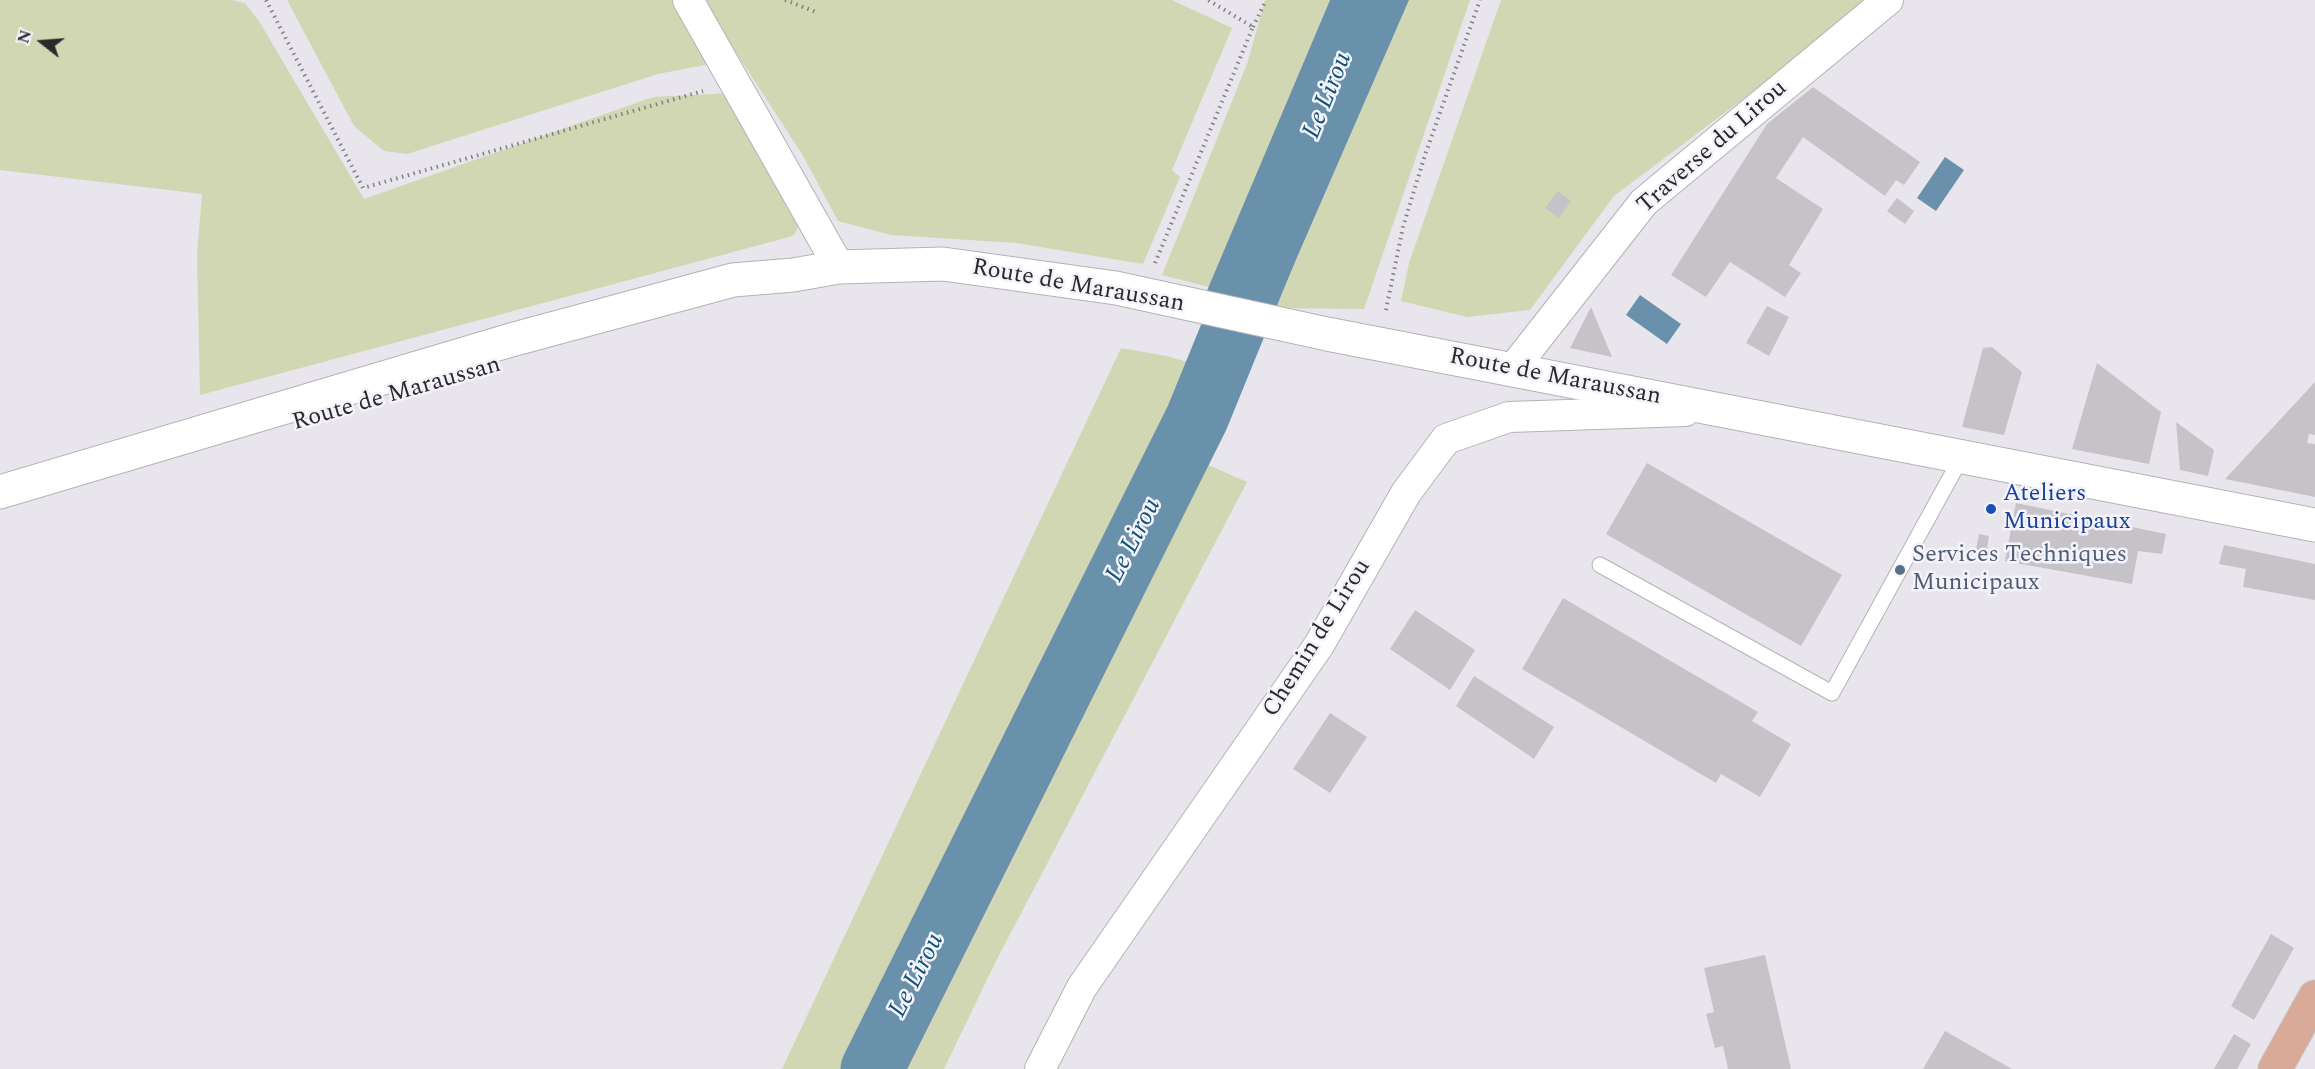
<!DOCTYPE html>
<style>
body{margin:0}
#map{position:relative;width:2315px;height:1069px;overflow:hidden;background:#e8e6ec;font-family:Spectral,serif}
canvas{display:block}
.north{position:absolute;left:12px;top:12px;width:60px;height:60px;-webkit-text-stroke:4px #f5f3f9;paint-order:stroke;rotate:287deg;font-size:16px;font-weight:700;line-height:24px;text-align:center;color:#2a292c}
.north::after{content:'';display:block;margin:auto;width:21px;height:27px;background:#2a292c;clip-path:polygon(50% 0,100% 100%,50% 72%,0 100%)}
</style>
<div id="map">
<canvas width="2315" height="1069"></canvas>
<div class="north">N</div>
</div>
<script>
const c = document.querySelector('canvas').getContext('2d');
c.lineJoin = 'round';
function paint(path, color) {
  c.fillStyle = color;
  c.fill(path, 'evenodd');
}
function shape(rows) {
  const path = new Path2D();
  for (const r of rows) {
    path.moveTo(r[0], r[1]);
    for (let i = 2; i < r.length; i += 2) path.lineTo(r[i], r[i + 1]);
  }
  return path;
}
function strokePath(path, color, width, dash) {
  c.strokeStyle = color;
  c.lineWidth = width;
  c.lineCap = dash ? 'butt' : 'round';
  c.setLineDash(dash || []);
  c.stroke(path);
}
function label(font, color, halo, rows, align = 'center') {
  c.font = font + ' Spectral,serif';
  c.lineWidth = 5;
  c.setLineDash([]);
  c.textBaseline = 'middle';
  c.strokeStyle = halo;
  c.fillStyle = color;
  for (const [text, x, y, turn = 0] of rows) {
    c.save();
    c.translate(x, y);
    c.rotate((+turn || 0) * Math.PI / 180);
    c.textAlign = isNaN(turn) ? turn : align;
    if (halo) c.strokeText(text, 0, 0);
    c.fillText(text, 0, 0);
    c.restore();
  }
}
const green = shape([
 [0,0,232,0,245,3,259,21,364,199,653,97,729,93,799,218,797,230,793,236,200,395,197,253,202,194,0,170],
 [287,0,677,0,710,64,658,74,407,154,384,151,354,126],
 [702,0,1172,0,1232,28,1172,170,1180,177,1143,264,1016,243,891,235,838,221,802,154],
 [1265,0,1330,0,1209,287,1162,275,1247,64],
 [1409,0,1470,0,1364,309,1275,308],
 [1501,0,1864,0,1823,39,1614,196,1530,310,1467,317,1401,301,1409,263],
 [1121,348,1167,356,1200,366,1173,436,953,880,983,895,1206,464,1247,482,995,963,944,1069,782,1069]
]);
const water = shape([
 [1330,0,1409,0,1275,308,1206,293],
 [1945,157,1964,170,1936,211,1917,198],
 [1640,295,1681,324,1667,344,1626,315]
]);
const river = shape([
 [872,1069,1197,418,1266,249]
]);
const building = shape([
 [1813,87,1920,162,1904,185,1896,180,1885,196,1803,137,1776,178,1823,209,1789,265,1801,273,1785,297,1730,262,1706,297,1671,275,1767,124],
 [1558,191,1571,201,1559,218,1545,208],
 [1897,198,1914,211,1905,224,1887,211],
 [1767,306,1789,317,1769,356,1746,343],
 [1591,307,1612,357,1570,348],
 [1992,347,2022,372,2004,435,1962,427,1983,348],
 [2097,363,2161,412,2149,464,2072,449],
 [2315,382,2315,435,2309,434,2307,443,2315,444,2315,497,2225,479],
 [2176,422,2214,450,2208,476,2180,470],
 [1647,463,1842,575,1801,646,1606,534],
 [2016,503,2166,534,2162,554,2138,551,2132,584,2005,561],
 [1979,534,1989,536,1986,556,1975,555],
 [2224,545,2315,564,2315,600,2243,587,2246,569,2219,564],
 [1563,598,1758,712,1752,721,1791,744,1760,797,1721,774,1716,783,1522,669],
 [1415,610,1475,650,1450,690,1390,649],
 [1474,676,1554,727,1534,759,1456,706],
 [1330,713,1367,737,1330,793,1293,769],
 [2271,934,2294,948,2254,1020,2231,1006],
 [1765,955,1791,1069,1728,1069,1723,1046,1715,1048,1706,1014,1714,1012,1704,968],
 [1945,1031,2012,1069,1923,1069],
 [2234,1034,2251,1044,2237,1069,2214,1069]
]);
const path = shape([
 [266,0,363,188,703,91],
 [785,0,816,12],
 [1253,27,1266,0],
 [1155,263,1253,27,1208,0],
 [1386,310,1403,227,1425,155,1480,0]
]);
const lane = shape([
 [1600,565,1832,693,1961,458]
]);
const street = shape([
 [688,0,839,267],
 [1512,370,1644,202,1888,0],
 [1040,1069,1082,987,1319,645,1406,493,1446,439,1509,417,1685,411]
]);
const secondary = shape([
 [0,492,511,340,733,280,793,275,839,267,943,264,1116,288,1327,334,2315,525]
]);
const primary = shape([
 [2275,1069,2315,997]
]);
const markers = [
 [1991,509,6,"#1a4fb4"],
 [1900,570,6,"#5c6f8a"]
];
const streetNames = [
 ["Traverse du Lirou",1713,148,-41],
 ["Route de Maraussan",1078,287,10],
 ["Route de Maraussan",1555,378,11],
 ["Route de Maraussan",397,395,-16],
 ["Chemin de Lirou",1318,639,-58]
];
const transitNames = [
 ["Ateliers",2003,495],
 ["Municipaux",2003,523]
];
const serviceNames = [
 ["Services Techniques",1912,556],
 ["Municipaux",1912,584]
];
const waterNames = [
 ["Le Lirou",1329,96,-68],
 ["Le Lirou",1135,541,-63],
 ["Le Lirou",918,976,-63]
];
paint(green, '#d1d7b3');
paint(water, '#6991ab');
strokePath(river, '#6991ab', 63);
paint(building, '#c5c3c8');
strokePath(lane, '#b4b2b7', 17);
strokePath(street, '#b4b2b7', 32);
strokePath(secondary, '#b4b2b7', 35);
strokePath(primary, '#c3c3c4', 35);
strokePath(path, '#818084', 4, [1.5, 4.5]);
strokePath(lane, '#fff', 15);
strokePath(street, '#fff', 30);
strokePath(secondary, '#fff', 33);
strokePath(primary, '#daaa99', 33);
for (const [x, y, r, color] of markers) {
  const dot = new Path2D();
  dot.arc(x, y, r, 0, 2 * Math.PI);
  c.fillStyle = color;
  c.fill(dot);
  strokePath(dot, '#f5f3f9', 2);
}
label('24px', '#2a292c', '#f5f3f9', streetNames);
label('24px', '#164399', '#f5f3f9', transitNames, 'left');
label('24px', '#4e5e75', '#f5f3f9', serviceNames, 'left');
label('italic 26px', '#0c5479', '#f5f3f9', waterNames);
</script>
